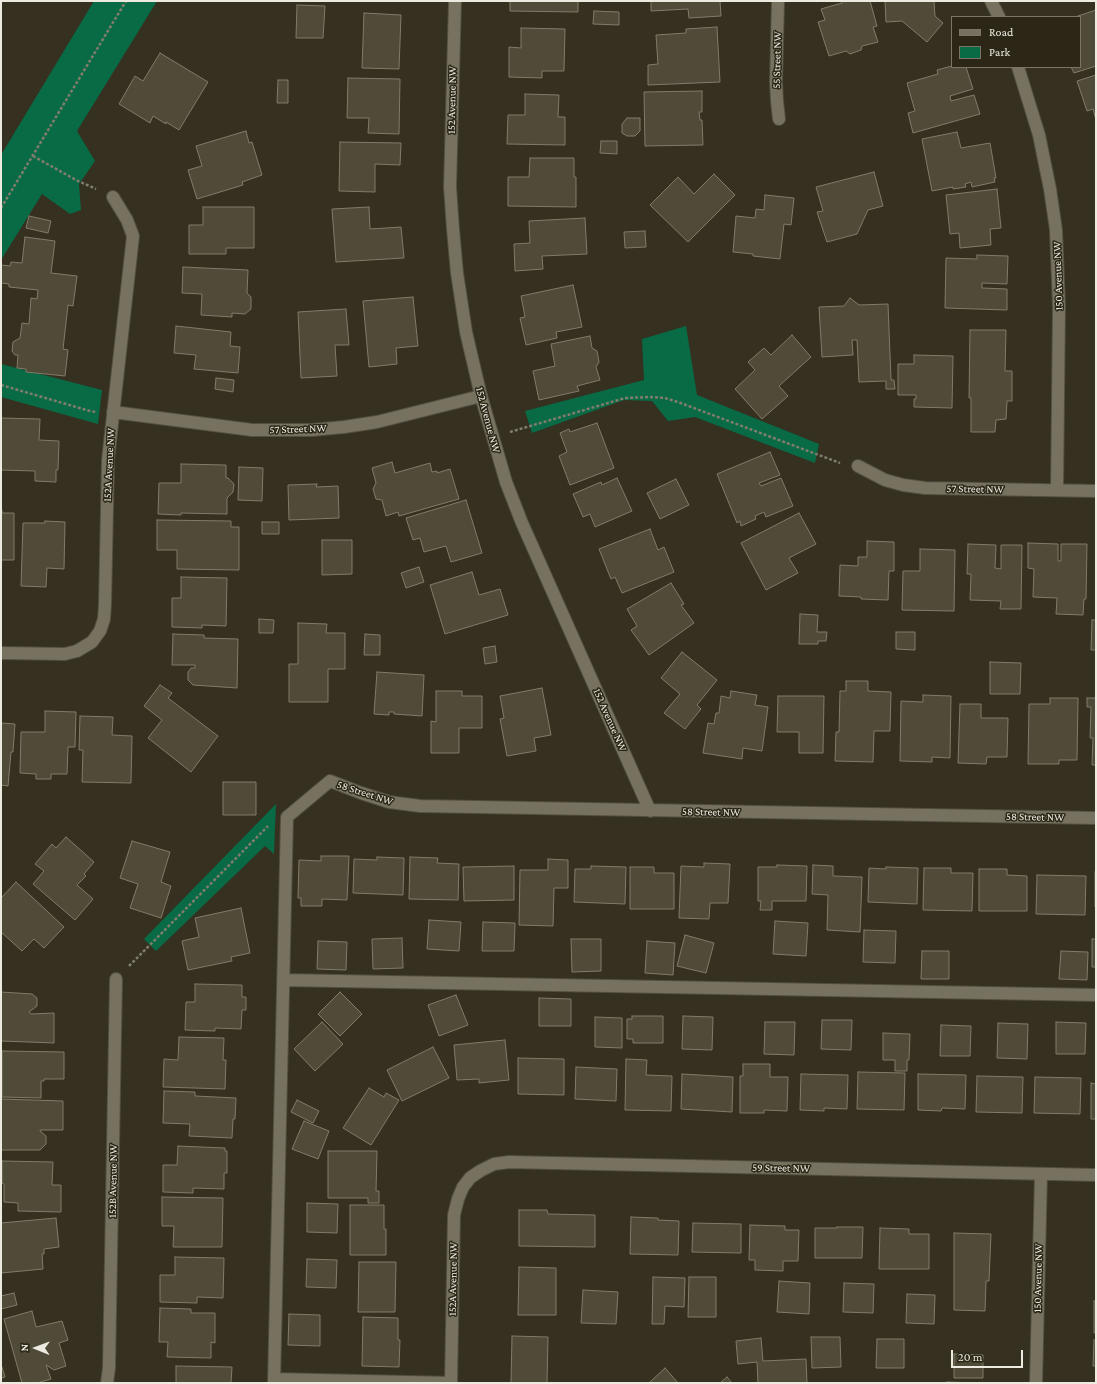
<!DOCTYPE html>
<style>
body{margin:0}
#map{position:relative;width:1097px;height:1384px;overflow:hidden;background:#353020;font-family:"Crimson Pro",serif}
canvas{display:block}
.frame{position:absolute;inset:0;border:2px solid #edeae0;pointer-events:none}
.legend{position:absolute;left:951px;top:16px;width:130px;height:52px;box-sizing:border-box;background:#2b2616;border:1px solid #797467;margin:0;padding:5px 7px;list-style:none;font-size:12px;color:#edeae0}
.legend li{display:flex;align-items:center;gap:8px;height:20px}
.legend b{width:20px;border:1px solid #797467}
.north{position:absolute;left:16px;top:1328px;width:40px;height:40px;-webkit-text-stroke:3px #2b2616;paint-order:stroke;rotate:271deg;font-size:11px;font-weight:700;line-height:16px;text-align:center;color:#edeae0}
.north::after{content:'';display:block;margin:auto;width:14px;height:18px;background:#edeae0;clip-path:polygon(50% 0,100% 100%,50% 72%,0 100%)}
.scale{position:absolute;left:951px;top:1350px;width:72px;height:18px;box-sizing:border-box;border:2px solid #edeae0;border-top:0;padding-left:5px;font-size:12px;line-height:14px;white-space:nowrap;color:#edeae0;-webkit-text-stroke:3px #2b2616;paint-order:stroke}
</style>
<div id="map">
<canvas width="1097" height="1384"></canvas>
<div class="frame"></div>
<ul class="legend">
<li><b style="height:5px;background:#77715f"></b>Road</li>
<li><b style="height:11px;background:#086b45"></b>Park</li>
</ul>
<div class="north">N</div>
<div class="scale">20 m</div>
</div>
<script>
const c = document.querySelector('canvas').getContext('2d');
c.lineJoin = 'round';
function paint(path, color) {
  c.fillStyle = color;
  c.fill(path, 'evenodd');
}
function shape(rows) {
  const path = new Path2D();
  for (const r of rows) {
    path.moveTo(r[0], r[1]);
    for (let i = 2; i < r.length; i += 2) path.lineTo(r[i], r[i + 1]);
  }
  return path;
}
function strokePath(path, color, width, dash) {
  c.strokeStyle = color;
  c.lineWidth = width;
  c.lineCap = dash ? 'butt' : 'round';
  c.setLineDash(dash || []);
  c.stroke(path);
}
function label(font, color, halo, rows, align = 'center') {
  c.font = font + ' "Crimson Pro",serif';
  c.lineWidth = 3;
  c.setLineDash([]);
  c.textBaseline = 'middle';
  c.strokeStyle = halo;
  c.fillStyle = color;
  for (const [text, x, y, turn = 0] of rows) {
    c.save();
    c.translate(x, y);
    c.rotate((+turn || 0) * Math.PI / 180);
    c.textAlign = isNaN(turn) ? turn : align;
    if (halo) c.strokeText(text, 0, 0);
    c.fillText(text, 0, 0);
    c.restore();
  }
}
const green = shape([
 [94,1,157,1,77,131,95,161,79,184,81,210,70,214,42,194,1,260,1,155],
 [686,326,697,395,819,444,815,463,695,417,668,421,652,401,624,400,532,433,525,411,644,380,642,339],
 [1,364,102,390,98,424,1,397],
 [276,804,274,854,265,846,156,951,144,939]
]);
const building = shape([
 [510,1,578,1,578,12,510,11,510,1],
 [651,1,720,1,721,16,689,18,688,9,651,11,651,1],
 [842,1,870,1,877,26,873,27,878,42,862,46,861,50,850,54,846,51,829,56,818,22,825,20,821,9,842,3,842,1],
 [885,1,934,1,935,16,943,23,927,42,902,21,886,22,885,1],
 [297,5,325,6,323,38,296,38,297,5],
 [1096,10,1096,66,1074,73,1071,67,1080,67,1080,17,1075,17,1096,10],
 [594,11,619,12,619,25,593,24,594,11],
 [364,13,401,15,399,69,362,68,364,13],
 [717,27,720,82,648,85,648,65,658,64,656,35,686,33,686,29,717,27],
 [521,28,565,29,564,71,542,71,542,78,509,77,509,47,521,48,521,28],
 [160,53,208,82,179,130,166,122,166,124,153,116,150,123,119,104,135,76,143,81,160,53],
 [952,66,952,67,966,67,973,89,950,96,951,101,974,95,980,114,913,133,908,113,915,111,907,83,938,74,937,70,952,66],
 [1096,75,1096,120,1093,109,1087,111,1077,81,1096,75],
 [348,78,400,79,399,134,368,133,369,118,347,118,348,78],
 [278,80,288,80,288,103,277,103,278,80],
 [702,91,702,112,699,112,700,120,702,120,703,145,645,146,644,92,702,91],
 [525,94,559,95,558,117,565,117,565,145,507,144,508,115,525,115,525,94],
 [627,118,640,118,640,131,635,136,627,136,622,133,622,124,627,118],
 [246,131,249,143,252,142,262,175,242,182,243,185,197,199,188,170,202,166,196,146,246,131],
 [957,132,961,148,990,143,996,178,994,178,995,182,972,187,971,182,965,184,966,187,953,189,953,187,932,191,922,139,957,132],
 [601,141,617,141,617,154,600,153,601,141],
 [340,142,401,143,400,165,375,164,375,192,339,191,340,142],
 [530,158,574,158,574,177,576,177,576,207,508,206,508,177,529,177,530,158],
 [874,172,883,206,868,210,857,234,827,242,817,212,823,211,816,187,874,172],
 [714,174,735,195,688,242,650,205,678,177,694,194,714,174],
 [997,189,1001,228,990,229,991,245,960,248,959,233,950,234,946,195,997,189],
 [765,195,794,198,791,225,784,224,780,259,753,256,753,254,733,252,736,216,755,218,756,209,764,210,765,195],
 [203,207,254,207,254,248,226,248,226,254,189,254,189,225,203,225,203,207],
 [369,207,370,229,401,227,404,258,336,262,332,209,369,207],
 [29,216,51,221,48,233,26,228,29,216],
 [585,218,587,254,542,256,543,269,515,271,514,244,530,243,529,221,585,218],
 [645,231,646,247,625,248,624,232,645,231],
 [25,237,55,241,51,273,77,276,73,306,68,305,63,349,68,350,65,376,26,372,26,369,17,368,18,355,15,355,12,351,13,342,20,338,22,323,29,324,31,298,37,299,38,290,9,287,9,284,1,283,1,265,10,266,11,262,22,263,25,237],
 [977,255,1008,256,1007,284,982,283,982,288,1007,289,1007,310,945,308,946,258,977,259,977,255],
 [183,267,248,270,247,293,251,297,251,309,245,314,232,313,232,317,201,315,202,294,182,293,183,267],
 [573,285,582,327,556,332,557,338,526,345,520,318,525,317,521,296,573,285],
 [413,297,418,346,396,348,397,364,369,367,363,301,413,297],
 [850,298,859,305,888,304,891,380,894,380,895,389,886,389,886,381,859,382,857,340,852,340,853,355,822,357,819,307,844,306,850,298],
 [346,309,349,345,335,345,337,376,301,378,298,312,346,309],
 [176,326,231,332,230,346,240,347,238,373,194,369,196,355,174,353,176,326],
 [970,330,1006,330,1005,371,1012,371,1012,401,1007,401,1006,419,996,420,995,432,971,432,971,398,969,398,970,330],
 [792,335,811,357,779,386,788,396,762,419,735,389,755,370,748,362,764,348,771,355,792,335],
 [590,336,592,348,597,351,599,362,596,367,600,380,577,386,579,391,539,400,533,371,555,366,551,344,590,336],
 [914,355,953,356,952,408,914,407,914,399,916,399,916,395,898,395,898,364,914,364,914,355],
 [216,378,234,380,233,392,215,389,216,378],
 [1,418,40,419,39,440,59,441,58,470,56,470,56,482,35,481,35,471,1,470,1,418],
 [597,423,614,468,570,485,559,456,567,452,560,433,569,429,570,432,597,423],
 [770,452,780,475,759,483,761,486,781,478,793,506,766,517,764,512,755,516,756,519,741,526,740,521,737,523,717,474,770,452],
 [392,462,395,473,430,463,432,472,437,471,437,473,450,469,459,499,399,516,398,512,386,516,382,500,376,499,373,489,376,483,372,468,392,462],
 [181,464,226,465,226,478,228,478,234,484,233,492,227,498,227,514,181,513,181,515,158,514,159,483,181,483,181,464],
 [239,467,263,468,262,501,238,500,239,467],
 [617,478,632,511,595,527,590,514,583,517,573,494,601,482,602,485,617,478],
 [676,479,689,505,660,519,647,493,676,479],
 [317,484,316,487,338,486,339,518,289,520,288,485,317,484],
 [466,500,482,553,451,562,446,546,424,552,420,538,413,540,406,518,466,500],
 [1,510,2,510,2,513,14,513,14,560,1,560,1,510],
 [799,513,816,544,789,558,798,573,766,590,741,543,799,513],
 [157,520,231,521,231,527,239,527,239,570,177,569,177,550,157,550,157,520],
 [45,521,65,522,64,569,47,568,46,587,21,586,23,523,45,523,45,521],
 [262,522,279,522,279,534,262,534,262,522],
 [650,529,658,550,664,547,674,572,622,593,615,577,611,579,599,549,650,529],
 [322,540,352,540,352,574,322,575,322,540],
 [867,541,894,542,894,571,889,571,888,600,861,599,861,597,839,596,840,565,858,566,858,557,867,557,867,541],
 [1028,543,1058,544,1058,561,1061,561,1061,544,1087,544,1086,599,1084,599,1083,615,1056,614,1057,598,1033,597,1034,569,1028,568,1028,543],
 [968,544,996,545,995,568,1001,569,1001,545,1022,545,1021,609,1000,609,1001,601,970,600,971,574,967,574,968,544],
 [920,549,955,550,954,611,902,610,903,571,920,571,920,549],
 [419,567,424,582,406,588,401,573,419,567],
 [472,572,479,595,500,589,508,615,445,634,430,585,472,572],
 [181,577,227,578,226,626,202,625,202,628,172,627,172,598,181,598,181,577],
 [671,583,684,604,681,605,694,623,649,655,631,630,637,626,627,609,671,583],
 [800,614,818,615,817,632,827,632,826,641,818,641,818,644,799,644,800,614],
 [259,619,274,620,273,633,259,633,259,619],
 [1092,620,1096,620,1096,650,1091,650,1092,620],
 [298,623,327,624,326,633,345,633,345,669,328,669,328,702,289,702,289,664,298,664,298,623],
 [896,632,915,632,915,650,896,649,896,632],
 [173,634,204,635,204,638,238,639,237,688,193,685,188,680,188,672,191,668,195,668,195,665,172,665,173,634],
 [365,634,380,635,380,655,364,655,365,634],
 [495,646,497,662,485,664,483,648,495,646],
 [682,652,717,680,697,705,701,709,685,729,664,713,680,694,661,678,682,652],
 [990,662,1021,663,1020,694,990,694,990,662],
 [377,672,424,675,422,716,394,714,394,712,389,712,389,715,374,714,377,672],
 [846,681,868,681,868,691,891,692,890,731,874,731,873,762,835,761,836,732,839,732,840,691,846,691,846,681],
 [160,685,172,693,168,698,218,736,191,772,148,738,162,720,144,706,160,685],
 [542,688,551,735,534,738,536,751,507,756,500,719,504,718,500,696,542,688],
 [436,691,462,691,462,696,482,696,482,728,459,728,459,753,431,753,431,721,436,722,436,691],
 [731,691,757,695,755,705,768,707,762,751,743,748,742,759,703,753,708,723,714,724,716,713,719,713,721,696,730,698,731,691],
 [923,695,951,696,950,758,932,757,932,762,900,761,901,701,923,702,923,695],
 [778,696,824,696,823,753,799,753,799,732,777,732,778,696],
 [1050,698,1078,698,1077,760,1059,760,1059,764,1028,764,1029,704,1050,704,1050,698],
 [1087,698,1095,698,1096,702,1096,765,1092,765,1093,738,1090,738,1091,707,1087,707,1087,698],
 [960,704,981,704,981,718,1008,718,1007,757,987,757,986,764,958,763,960,704],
 [45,711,76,712,75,747,68,747,67,774,51,774,51,779,36,779,36,774,20,773,21,732,45,732,45,711],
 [80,716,113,717,112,735,132,736,131,783,82,782,83,750,79,750,80,716],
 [1,723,15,724,13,752,11,752,8,786,1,785,1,723],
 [223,782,256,782,256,815,223,815,223,782],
 [66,837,94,862,84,874,86,876,77,885,93,899,75,920,33,884,44,871,35,864,52,844,56,848,66,837],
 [132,841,170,852,161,882,171,886,161,918,130,908,138,884,120,878,132,841],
 [321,856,349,856,347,900,322,899,322,906,301,906,301,898,298,898,299,860,321,861,321,856],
 [377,857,404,858,403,895,353,893,354,859,377,860,377,857],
 [410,857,438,858,437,863,459,864,458,900,409,899,410,857],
 [548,859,568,860,568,888,554,888,553,926,519,925,520,870,548,870,548,859],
 [704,863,730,864,728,903,710,903,709,919,679,918,681,866,704,867,704,863],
 [777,865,807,866,806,901,772,901,772,910,760,910,761,901,758,901,758,867,777,867,777,865],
 [813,865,833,866,833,876,862,877,860,932,827,930,828,895,812,894,813,865],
 [514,866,514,900,464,901,463,867,514,866],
 [591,866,626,867,625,904,574,902,575,869,591,869,591,866],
 [630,867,654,867,654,873,674,873,674,909,630,909,630,867],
 [886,867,918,868,917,904,868,902,869,868,886,869,886,867],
 [924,868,951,868,951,873,973,873,972,911,923,910,924,868],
 [979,869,1007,869,1007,875,1027,876,1027,911,979,911,979,869],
 [1095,872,1096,872,1096,907,1095,907,1095,872],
 [1037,875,1086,876,1085,915,1036,914,1037,875],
 [16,882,64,927,44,948,34,939,22,951,1,932,1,898,16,882],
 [241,908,250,953,231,957,232,961,188,970,182,941,199,937,195,918,241,908],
 [429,920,461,922,459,951,427,949,429,920],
 [775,921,808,923,806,956,773,954,775,921],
 [483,922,515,923,514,951,482,951,483,922],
 [864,930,896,931,895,963,863,962,864,930],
 [685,935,714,943,706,973,677,966,685,935],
 [402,938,403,968,373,969,372,939,402,938],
 [571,939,601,939,601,971,572,972,571,939],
 [1092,939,1096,939,1096,967,1092,967,1092,939],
 [318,941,347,942,346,970,317,969,318,941],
 [647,941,675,943,673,975,645,973,647,941],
 [922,951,949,951,949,979,921,979,922,951],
 [1061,951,1088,952,1087,980,1059,979,1061,951],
 [195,984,242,985,242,997,246,997,246,1010,242,1010,241,1029,215,1028,215,1031,185,1030,186,1002,195,1002,195,984],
 [1,992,32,994,37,998,37,1006,29,1012,31,1014,54,1013,54,1043,1,1041,1,992],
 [340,992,362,1014,340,1036,318,1014,340,992],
 [456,995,468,1025,439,1036,428,1005,456,995],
 [539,998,571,999,571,1026,539,1026,539,998],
 [632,1016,663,1016,663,1043,633,1043,633,1039,627,1039,627,1019,632,1019,632,1016],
 [683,1016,713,1017,712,1050,682,1049,683,1016],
 [595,1017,622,1018,622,1048,595,1047,595,1017],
 [822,1020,852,1020,851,1050,821,1049,822,1020],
 [322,1022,343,1044,315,1071,294,1049,322,1022],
 [765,1022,795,1022,794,1055,764,1054,765,1022],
 [1056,1022,1086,1023,1085,1054,1056,1054,1056,1022],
 [998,1023,1028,1024,1027,1059,997,1058,998,1023],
 [941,1025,971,1026,970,1056,940,1056,941,1025],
 [883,1033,910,1034,909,1060,907,1060,907,1071,895,1071,895,1060,883,1060,883,1033],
 [179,1037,224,1038,223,1060,226,1060,225,1089,163,1087,164,1059,178,1060,179,1037],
 [505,1040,509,1080,479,1083,479,1079,457,1080,454,1045,505,1040],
 [433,1047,449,1078,402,1101,387,1070,433,1047],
 [2,1051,64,1052,64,1079,44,1079,44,1081,41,1081,41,1098,2,1097,2,1051],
 [518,1058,564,1059,564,1095,518,1094,518,1058],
 [626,1059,647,1060,646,1075,672,1076,671,1111,625,1110,626,1059],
 [743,1064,770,1064,770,1077,788,1077,787,1111,764,1110,764,1113,740,1113,740,1076,743,1076,743,1064],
 [576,1067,617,1069,616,1101,575,1099,576,1067],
 [858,1072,905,1073,904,1110,857,1109,858,1072],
 [682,1074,733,1077,732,1112,681,1109,682,1074],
 [801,1074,848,1075,847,1109,824,1108,824,1111,800,1110,801,1074],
 [918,1074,966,1075,965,1109,942,1108,941,1111,918,1110,918,1074],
 [977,1076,1023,1077,1022,1113,976,1112,977,1076],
 [1035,1077,1081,1078,1080,1114,1034,1113,1035,1077],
 [1091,1083,1096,1084,1096,1119,1091,1119,1091,1083],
 [369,1088,384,1097,386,1093,399,1100,371,1145,343,1128,369,1088],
 [164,1091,195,1092,195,1096,236,1098,235,1119,233,1119,232,1138,189,1136,190,1124,163,1123,164,1091],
 [1,1099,63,1101,63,1130,40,1130,40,1131,46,1136,46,1144,40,1150,1,1150,1,1099],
 [297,1100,319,1111,313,1123,291,1112,297,1100],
 [304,1121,329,1131,318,1159,292,1149,304,1121],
 [178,1146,225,1148,225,1151,227,1151,227,1173,224,1173,224,1189,193,1188,193,1193,163,1192,163,1165,177,1165,178,1146],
 [328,1151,377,1151,376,1191,379,1191,379,1203,368,1203,368,1198,328,1198,328,1151],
 [2,1161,53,1162,52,1185,61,1185,61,1212,18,1211,18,1203,4,1202,4,1184,2,1183,2,1161],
 [162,1197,223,1198,222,1247,173,1247,174,1226,162,1226,162,1197],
 [307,1203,338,1204,337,1233,307,1232,307,1203],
 [350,1205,384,1205,384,1229,386,1229,386,1255,350,1255,350,1205],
 [519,1210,547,1210,548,1214,595,1215,595,1247,519,1246,519,1210],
 [631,1217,658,1218,658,1220,679,1221,678,1255,630,1254,631,1217],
 [56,1218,59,1247,44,1249,44,1254,42,1254,43,1269,1,1273,1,1223,56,1218],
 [693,1223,741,1224,741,1253,692,1252,693,1223],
 [750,1225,785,1226,785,1230,799,1230,798,1261,783,1261,783,1271,755,1270,755,1260,749,1260,750,1225],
 [837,1227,863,1227,862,1258,815,1258,815,1228,837,1228,837,1227],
 [880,1228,909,1229,909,1234,929,1234,929,1269,879,1269,880,1228],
 [954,1233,991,1234,989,1281,986,1281,985,1311,954,1310,954,1233],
 [175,1257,224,1258,223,1298,197,1297,197,1303,160,1302,160,1275,175,1275,175,1257],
 [307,1259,337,1260,336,1288,306,1287,307,1259],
 [359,1262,396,1262,395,1312,358,1312,359,1262],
 [519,1267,556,1268,556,1315,518,1315,519,1267],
 [653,1277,685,1278,684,1307,665,1306,664,1324,652,1324,653,1277],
 [689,1277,716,1277,716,1317,688,1317,689,1277],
 [779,1281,810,1283,809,1314,777,1312,779,1281],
 [844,1283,874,1284,873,1313,843,1312,844,1283],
 [583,1290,618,1292,616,1324,581,1323,583,1290],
 [14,1293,17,1305,1,1309,1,1296,14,1293],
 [907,1294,935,1295,934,1324,906,1323,907,1294],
 [1094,1301,1096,1301,1096,1333,1094,1333,1094,1301],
 [160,1308,191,1309,191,1313,215,1313,215,1343,211,1342,211,1358,167,1357,168,1342,159,1342,160,1308],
 [32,1311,36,1327,62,1321,68,1340,59,1343,66,1366,54,1370,46,1365,51,1379,37,1383,22,1383,4,1319,32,1311],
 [289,1314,320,1315,320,1346,288,1345,289,1314],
 [363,1317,398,1318,398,1340,400,1340,399,1367,362,1366,363,1317],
 [512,1336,548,1337,547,1383,511,1383,512,1336],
 [811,1337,840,1337,841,1367,812,1368,811,1337],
 [761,1338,763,1361,806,1359,807,1383,758,1383,757,1362,738,1364,736,1341,761,1338],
 [877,1339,904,1339,904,1368,876,1368,877,1339],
 [1094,1340,1096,1340,1096,1366,1093,1366,1094,1340],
 [954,1354,983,1355,983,1378,954,1378,954,1354],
 [1,1364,5,1377,1,1378,1,1364],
 [176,1366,232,1367,231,1383,176,1383,176,1366],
 [665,1368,678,1383,649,1383,665,1368],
 [727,1377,732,1383,720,1383,727,1377],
 [947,1382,982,1383,947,1383,947,1382]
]);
const path = shape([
 [33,156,76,180,96,189],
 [1,208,126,1],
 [1,385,90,411,96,412],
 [510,432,625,398,650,397,665,398,678,402,840,463],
 [129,966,268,826]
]);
const minor = shape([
 [455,1,450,187,453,229,457,273,466,332,481,396,506,482,522,523,650,811],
 [778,1,776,82,777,101,779,119],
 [991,1,999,17],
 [1018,67,1039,135,1050,189,1056,230,1059,307,1057,490],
 [113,412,252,430,312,430,344,427,377,422,481,396],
 [858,466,885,480,903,485,925,488,1096,491],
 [1,653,65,654,77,651,92,642,100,631,104,619,105,604,108,460,133,236,127,220,113,197],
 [283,980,1096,995],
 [274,1379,451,1383],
 [107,1383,109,1368,116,979],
 [274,1383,287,817,330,781,361,793,389,802,420,806,1096,818],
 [451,1383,454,1215,458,1199,463,1187,470,1178,480,1171,494,1164,509,1162,1096,1175],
 [1036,1383,1041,1174]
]);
const streetNames = [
 ["55 Street NW",777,60,-89],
 ["152 Avenue NW",452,100,-89],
 ["150 Avenue NW",1058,276,-92],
 ["152 Avenue NW",488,420,75],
 ["57 Street NW",298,429,-2],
 ["152A Avenue NW",109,465,-87],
 ["57 Street NW",975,489,1],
 ["152 Avenue NW",610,720,66],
 ["58 Street NW",365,793,18],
 ["58 Street NW",711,812,1],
 ["58 Street NW",1035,817,1],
 ["59 Street NW",781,1168,1],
 ["152B Avenue NW",113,1181,-89],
 ["150 Avenue NW",1038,1278,-89],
 ["152A Avenue NW",453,1279,-89]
];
paint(green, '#086b45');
paint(building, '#504a39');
strokePath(building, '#817b69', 1);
strokePath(minor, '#534f40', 14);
strokePath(path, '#807c6e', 2.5, [3, 2]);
strokePath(minor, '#77715f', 12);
label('11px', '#edeae0', '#2b2616', streetNames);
</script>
